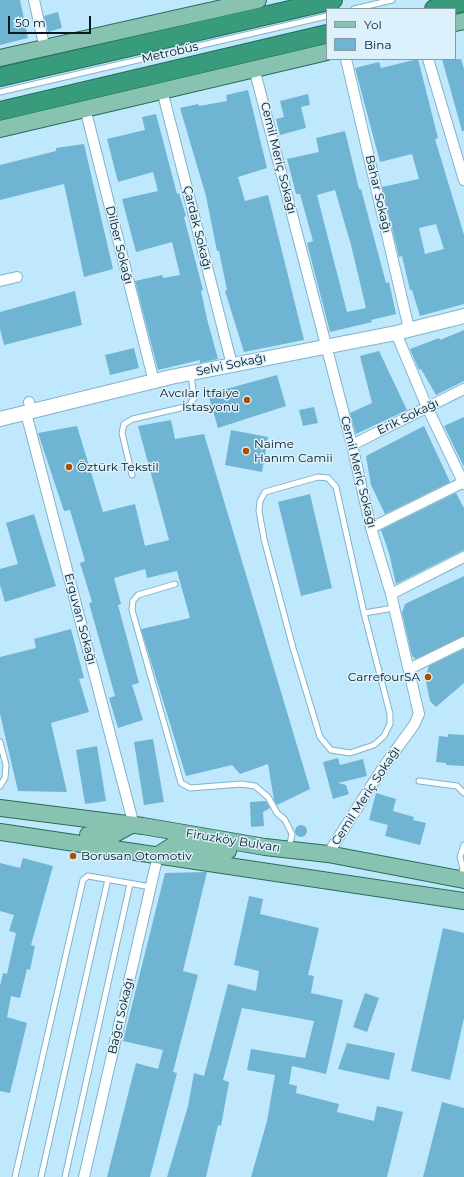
<!DOCTYPE html>
<meta charset="utf-8">
<style>
body{margin:0}
#map{position:relative;width:464px;height:1177px;overflow:hidden;background:#bfe8fc;font-family:Montserrat,sans-serif}
canvas{display:block}
.legend{position:absolute;left:326px;top:8px;width:130px;height:52px;box-sizing:border-box;background:#ddf1fc;border:1px solid #879ba4;margin:0;padding:5px 7px;list-style:none;font-size:12px;color:#051921}
.legend li{display:flex;align-items:center;gap:8px;height:20px}
.legend b{width:20px;border:1px solid #879ba4}
.scale{position:absolute;left:8px;top:16px;width:83px;height:18px;box-sizing:border-box;border:2px solid #051921;border-top:0;padding-left:5px;font-size:12px;line-height:14px;white-space:nowrap;color:#051921;-webkit-text-stroke:3px #ddf1fc;paint-order:stroke}
</style>
<div id="map">
<canvas width="464" height="1177"></canvas>
<ul class="legend">
<li><b style="height:5px;background:#87c3b0"></b>Yol</li>
<li><b style="height:11px;background:#6fb4d3"></b>Bina</li>
</ul>
<div class="scale">50 m</div>
</div>
<script>
const c = document.querySelector('canvas').getContext('2d');
c.lineJoin = 'round';
function paint(path, color) {
  c.fillStyle = color;
  c.fill(path, 'evenodd');
}
function shape(rows) {
  const path = new Path2D();
  for (const r of rows) {
    if (r.length === 3) {
      path.moveTo(r[0] + r[2], r[1]);
      path.arc(r[0], r[1], r[2], 0, 2 * Math.PI);
      continue;
    }
    path.moveTo(r[0], r[1]);
    for (let i = 2; i < r.length; i += 2) path.lineTo(r[i], r[i + 1]);
  }
  return path;
}
function strokePath(path, color, width, dash) {
  c.strokeStyle = color;
  c.lineWidth = width;
  c.lineCap = dash ? 'butt' : 'round';
  c.setLineDash(dash || []);
  c.stroke(path);
}
function label(font, color, halo, rows, align = 'center') {
  c.font = font + ' Montserrat,sans-serif';
  c.lineWidth = 3;
  c.setLineDash([]);
  c.textBaseline = 'middle';
  c.strokeStyle = halo;
  c.fillStyle = color;
  for (const [text, x, y, turn = 0] of rows) {
    c.save();
    c.translate(x, y);
    c.rotate((+turn || 0) * Math.PI / 180);
    c.textAlign = isNaN(turn) ? turn : align;
    if (halo) c.strokeText(text, 0, 0);
    c.fillText(text, 0, 0);
    c.restore();
  }
}
const building = shape([
 [0,0,20,0,28,38,0,45],
 [58,12,62,28,48,32,44,16],
 [418,59,438,138,435,139,464,235,464,304,420,316,412,290,410,290,402,256,399,257,382,187,419,179,412,154,380,162,355,68,379,62,381,68],
 [436,224,444,249,425,254,419,228],
 [442,59,461,59,464,69,464,131,462,131],
 [248,90,267,168,238,177,245,201,268,195,304,340,244,352,225,291,227,290,219,251,217,251,206,196,180,108,198,104,199,106,227,101,226,95],
 [308,94,310,105,301,107,306,128,280,135,276,119,284,117,280,101],
 [156,114,177,194,179,193,186,216,184,217,203,290,201,291,207,319,218,359,200,363,200,360,158,370,135,281,162,275,163,278,180,275,173,246,172,242,136,252,122,199,158,191,153,172,118,182,107,139,145,130,142,117],
 [345,131,359,189,361,189,386,283,389,282,396,314,371,320,372,322,330,332,307,243,313,241,300,194,296,194,287,159,319,152,316,138],
 [335,190,351,245,366,308,347,312,317,195],
 [84,144,113,269,84,277,64,184,0,200,0,165,56,151,56,148],
 [75,291,82,325,4,345,0,329,0,312],
 [464,330,464,381,436,395,421,369,419,370,410,349,439,338,440,340],
 [134,348,139,368,110,375,105,355],
 [379,351,407,410,356,434,350,413,372,403,360,356],
 [277,375,286,406,218,428,208,394],
 [314,407,318,423,303,426,299,410],
 [464,417,464,467,444,426],
 [171,420,175,439,204,434,310,789,277,805,274,800,268,764,240,774,232,765,186,776,141,629,190,618,177,571,147,578,145,569,114,578,121,604,118,605,139,683,132,685,143,720,118,728,109,698,115,696,89,603,92,602,80,563,85,561,70,510,64,511,38,433,77,426,103,512,135,504,145,546,169,540,138,426],
 [424,426,450,482,385,514,371,485,366,456],
 [231,430,268,437,262,472,225,465],
 [456,493,464,508,464,550,396,584,389,553,381,530],
 [310,494,332,588,301,596,278,502],
 [34,514,56,586,5,602,0,585,0,569,18,564,6,523],
 [464,576,464,636,416,659,412,656,402,613,405,604],
 [71,629,84,678,79,679,89,712,51,723,67,792,18,791,0,714,0,657,36,648,34,639],
 [464,649,464,683,436,707,430,701,425,677,429,666],
 [448,734,464,735,464,766,446,765,446,763,436,762,439,736,448,737],
 [153,739,164,802,144,805,134,742],
 [97,746,106,801,85,804,76,750],
 [338,758,340,765,363,759,367,776,338,783,346,785,349,794,333,799,323,762],
 [376,793,396,799,393,811,414,817,413,820,426,823,420,845,385,836,388,825,369,820],
 [266,801,270,808,263,812,264,826,251,827,250,802],
 [301,831,6],
 [23,858,53,866,31,945,35,946,30,970,27,969,20,998,11,996,7,1017,27,1023,10,1093,0,1091,0,986,3,973,7,974,16,933,9,931,14,915,0,911,0,863,20,868],
 [207,872,183,971,198,975,173,1072,177,1073,150,1177,107,1177,136,1063,158,1069,163,1050,123,1041,165,873],
 [249,896,263,899,260,914,319,928,308,975,314,976,311,993,343,1000,326,1074,292,1066,289,1084,297,1086,296,1093,339,1104,337,1112,374,1121,377,1106,403,1112,387,1177,251,1177,267,1121,275,1075,247,1070,251,1049,305,1058,314,1021,242,1008,223,1080,229,1082,221,1126,218,1125,206,1177,167,1177,188,1106,194,1073,204,1076,228,984,256,991,259,971,234,965],
 [443,928,464,933,464,1018,450,1080,411,1071],
 [365,993,379,998,367,1032,353,1027],
 [347,1043,395,1053,389,1080,338,1069],
 [442,1102,464,1108,464,1177,423,1177]
]);
const lane = shape([
 [354,9,392,0],
 [0,92,327,16],
 [132,475,122,433,124,424,133,419,189,406,194,398,191,375],
 [318,477,328,478,336,487,364,613,390,714,390,724,384,736,374,745,350,753,331,750,320,737,293,648,264,539,259,511,260,501,265,492,318,477],
 [175,584,138,595,133,601,132,610,181,783,190,788,241,784,255,786,268,797,277,813,285,820,292,834,289,848],
 [364,613,394,608],
 [0,742,6,765,5,778,0,786],
 [419,781,457,786,464,793],
 [460,877,463,869,460,857,464,845],
 [15,1177,83,880,88,876,151,887],
 [41,1177,108,879],
 [65,1177,130,884]
]);
const street = shape([
 [34,0,45,49],
 [346,59,409,329],
 [428,59,464,180],
 [254,68,352,445,371,528,391,594,419,714,414,725,382,769,328,854],
 [162,90,232,365],
 [85,108,154,382],
 [0,281,17,277],
 [396,333,427,407,464,484],
 [29,402,32,412],
 [26,413,132,818,131,825],
 [352,445,464,389],
 [371,528,464,482],
 [391,594,464,557],
 [409,669,464,642],
 [84,1177,158,855]
]);
const secondary = shape([
 [0,419,171,377,396,333,464,316]
]);
const primary = shape([
 [455,23,464,21],
 [0,58,258,0],
 [0,129,327,52],
 [0,808,143,826,265,847,328,854,464,880],
 [0,832,464,901],
 [88,835,111,836,131,825],
 [158,855,172,846,181,845,228,851]
]);
const highway = shape([
 [434,9,464,2],
 [0,77,333,0],
 [0,111,327,34]
]);
const markers = [
 [247,400,4,"#ad4e00"],
 [246,451,4,"#ad4e00"],
 [69,467,4,"#ad4e00"],
 [428,677,4,"#ad4e00"],
 [73,856,4,"#ad4e00"]
];
const streetNames = [
 ["Metrobüs",170,53,-13],
 ["Cemil Meriç Sokağı",278,158,76],
 ["Bahar Sokağı",378,194,77],
 ["Çardak Sokağı",197,228,76],
 ["Dilber Sokağı",119,245,76],
 ["Selvi Sokağı",231,365,-12],
 ["Erik Sokağı",408,417,-26],
 ["Cemil Meriç Sokağı",358,472,76],
 ["Erguvan Sokağı",80,619,75],
 ["Cemil Meriç Sokağı",366,796,-57],
 ["Firuzköy Bulvarı",233,841,9],
 ["Bağcı Sokağı",121,1016,-77]
];
const poiNames = [
 ["Avcılar İtfaiye",239,393,"right"],
 ["İstasyonu",239,407,"right"],
 ["Naime",254,444],
 ["Hanım Camii",254,458],
 ["Öztürk Tekstil",77,467],
 ["CarrefourSA",420,677,"right"],
 ["Borusan Otomotiv",81,856]
];
paint(building, '#6fb4d3');
strokePath(lane, '#81b3cb', 7);
strokePath(street, '#81b3cb', 12);
strokePath(secondary, '#81b3cb', 16);
strokePath(primary, '#266e5c', 18);
strokePath(highway, '#266e5c', 20);
strokePath(lane, '#fff', 5);
strokePath(street, '#fff', 10);
strokePath(secondary, '#fff', 14);
strokePath(primary, '#87c3b0', 16);
strokePath(highway, '#379b7c', 18);
for (const [x, y, r, color] of markers) {
  const dot = new Path2D();
  dot.arc(x, y, r, 0, 2 * Math.PI);
  c.fillStyle = color;
  c.fill(dot);
  strokePath(dot, '#ddf1fc', 1.5);
}
label('12px', '#051921', '#ddf1fc', streetNames);
label('12px', '#051921', '#ddf1fc', poiNames, 'left');
</script>
